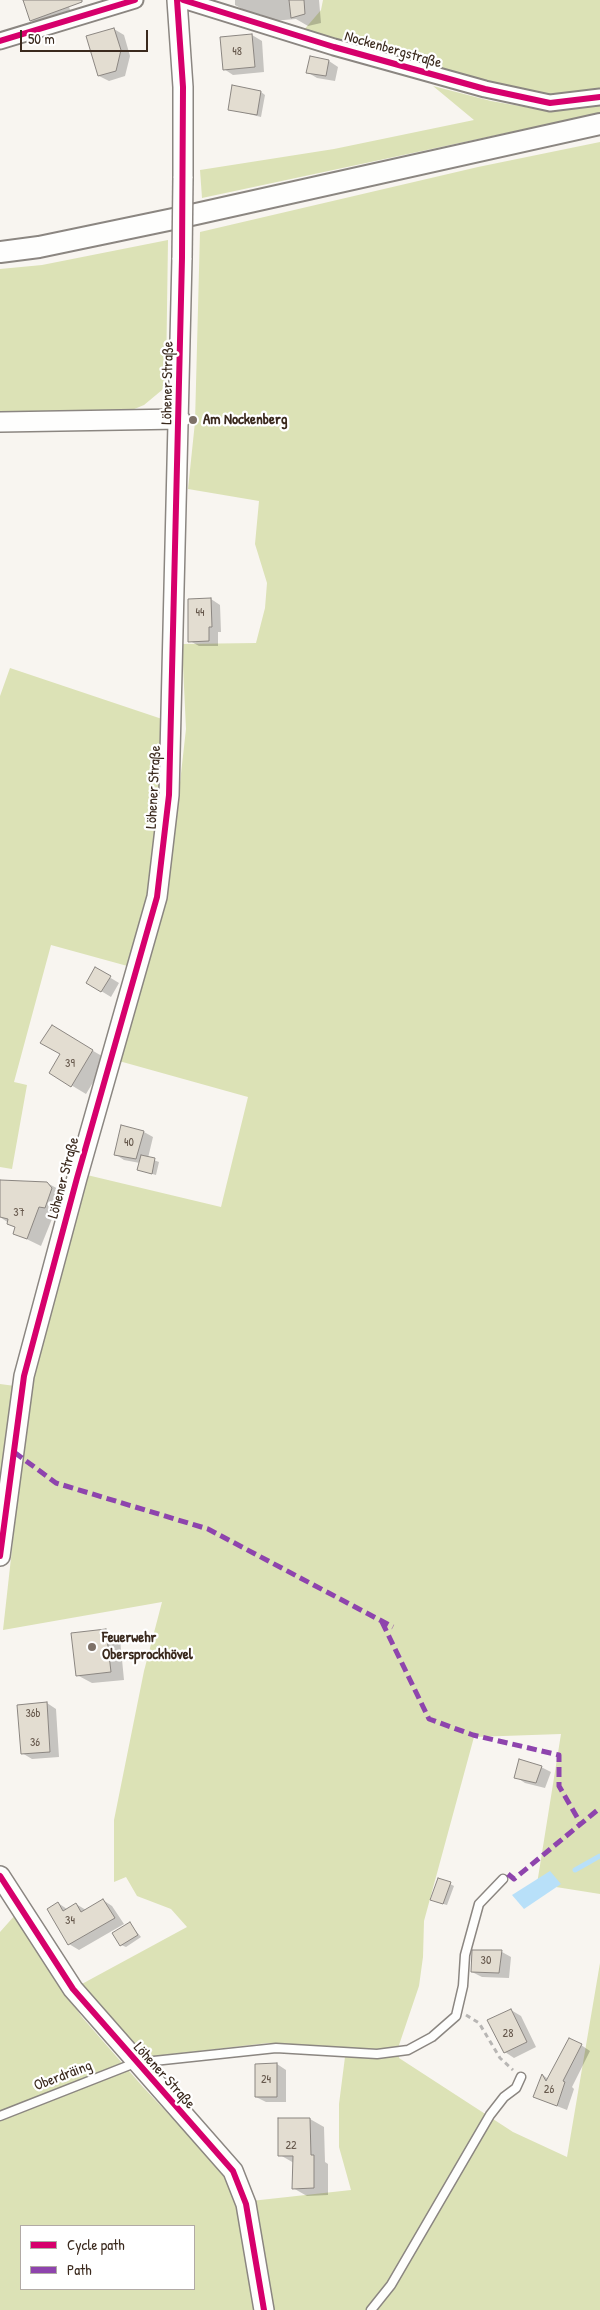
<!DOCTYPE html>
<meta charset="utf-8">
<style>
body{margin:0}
#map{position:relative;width:600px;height:2310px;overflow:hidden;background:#f8f5f0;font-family:"Patrick Hand",sans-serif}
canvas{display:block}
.legend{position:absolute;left:20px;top:2225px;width:175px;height:65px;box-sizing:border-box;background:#fff;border:1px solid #b1aaa5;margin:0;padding:6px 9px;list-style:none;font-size:15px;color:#3b2a1e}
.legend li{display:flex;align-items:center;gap:10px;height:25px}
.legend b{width:25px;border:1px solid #b1aaa5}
.scale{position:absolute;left:20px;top:30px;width:128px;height:22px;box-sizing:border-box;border:2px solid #3b2a1e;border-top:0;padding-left:6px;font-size:15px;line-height:18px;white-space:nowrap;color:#3b2a1e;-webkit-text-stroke:4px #fff;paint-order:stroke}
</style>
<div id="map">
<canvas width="600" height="2310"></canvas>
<ul class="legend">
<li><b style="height:6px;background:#d6006c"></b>Cycle path</li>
<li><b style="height:6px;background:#8e44ad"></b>Path</li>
</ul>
<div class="scale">50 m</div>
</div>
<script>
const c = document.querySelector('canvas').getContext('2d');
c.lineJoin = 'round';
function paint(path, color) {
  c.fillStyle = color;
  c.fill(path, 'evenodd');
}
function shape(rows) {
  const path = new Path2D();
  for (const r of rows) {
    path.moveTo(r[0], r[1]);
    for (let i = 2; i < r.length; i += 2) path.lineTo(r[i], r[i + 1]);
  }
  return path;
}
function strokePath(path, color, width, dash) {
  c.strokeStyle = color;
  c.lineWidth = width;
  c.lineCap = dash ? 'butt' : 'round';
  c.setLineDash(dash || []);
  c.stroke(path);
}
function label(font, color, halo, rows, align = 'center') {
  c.font = font + ' "Patrick Hand",sans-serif';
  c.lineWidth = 4.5;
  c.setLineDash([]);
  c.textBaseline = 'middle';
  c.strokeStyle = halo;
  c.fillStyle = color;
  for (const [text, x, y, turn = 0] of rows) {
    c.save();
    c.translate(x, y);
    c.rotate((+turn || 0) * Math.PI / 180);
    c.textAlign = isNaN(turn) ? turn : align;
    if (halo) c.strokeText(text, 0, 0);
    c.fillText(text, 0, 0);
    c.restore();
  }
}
const green = shape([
 [323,0,600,0,600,92,550,97,487,86,303,31,321,10],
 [433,86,491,101,548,111,600,104,600,113,202,198,200,170,334,149,474,120],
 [600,142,600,1894,537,1884,561,1734,474,1737,424,1921,423,1957,419,1986,398,2048,379,2051,268,2043,138,2058,80,1985,187,1927,171,1909,137,1896,126,1877,114,1882,114,1820,144,1671,162,1602,3,1630,30,1387,41,1334,87,1175,221,1207,248,1097,119,1061,165,900,171,863,186,729,182,644,256,643,265,608,267,583,255,544,259,501,188,489,195,422,200,232,478,167],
 [168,240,166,379,162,390,144,405,132,410,0,412,0,269,42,265],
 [10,668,162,719,160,796,149,896,131,967,51,945,14,1082,27,1085,12,1169,0,1167,0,696],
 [0,1384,15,1386,0,1482],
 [16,1914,41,1959,82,2017,143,2087,223,2172,239,2205,255,2310,0,2310,0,1932],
 [21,2226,194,2226,194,2289,21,2289],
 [600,1963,600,2310,273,2310,251,2201,351,2190,339,2147,339,2104,345,2057,399,2055,399,2058,513,2132,567,2157]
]);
const water = shape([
 [550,1871,561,1884,524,1909,512,1895]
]);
const shadow = shape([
 [24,0,67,0,70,10,35,22,31,20],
 [235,0,319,0,321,23,308,26,296,19,272,21,260,14,251,14,235,5],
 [114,29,124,35,130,56,125,76,109,81,99,76],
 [252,35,262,41,264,72,233,75,224,69],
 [311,57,329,61,338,67,335,81,317,78,307,72],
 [261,92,265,95,261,117,229,109],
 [211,599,220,605,221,632,218,632,218,646,199,646,190,641],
 [96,969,119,983,111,997,88,983],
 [52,1027,107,1059,86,1094,51,1073,61,1054],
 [122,1127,144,1132,153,1137,148,1158,159,1162,156,1175,138,1170,140,1163,124,1160,115,1154],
 [47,1183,62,1191,65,1197,59,1216,54,1214,41,1246,14,1233,16,1228,0,1217,0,1188],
 [106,1631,120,1639,124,1680,92,1683,77,1675],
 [47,1703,56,1709,59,1757,32,1759,22,1753],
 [541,1767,551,1772,545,1788,525,1783,516,1777],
 [450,1884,454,1886,447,1905,436,1902],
 [103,1900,112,1906,124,1924,79,1950,69,1944,48,1909,58,1903,67,1909,76,1904,86,1910],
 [130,1924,141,1937,126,1947,121,1945],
 [502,1952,511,1957,509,1978,482,1977,472,1972],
 [511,2010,521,2016,536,2047,514,2058,505,2052],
 [581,2045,590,2051,572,2087,574,2089,567,2110,534,2097,543,2075,548,2079],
 [277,2064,286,2070,286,2102,266,2102,256,2097],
 [310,2119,324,2127,325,2162,328,2164,328,2195,307,2196,293,2188,294,2163,280,2155]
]);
const stream = shape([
 [575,1870,600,1856]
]);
const building = shape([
 [23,0,82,0,82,2,30,21,23,0],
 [289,0,304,0,305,14,291,18,289,0],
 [114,28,121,50,116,71,98,76,86,36,114,28],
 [252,34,255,67,223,70,220,37,252,34],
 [310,56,329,60,326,76,306,73,310,56],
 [232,85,261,91,257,115,228,110,232,85],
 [211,598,212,627,209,627,209,641,188,642,188,599,211,598],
 [95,967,111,976,101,992,86,983,95,967],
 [52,1025,93,1050,71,1087,49,1073,60,1054,40,1043,52,1025],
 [121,1125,144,1131,136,1159,114,1155,121,1125],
 [141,1155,155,1158,152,1174,137,1170,141,1155],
 [0,1180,47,1182,52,1188,45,1208,39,1207,27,1239,13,1234,15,1227,7,1224,8,1219,0,1217,0,1180],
 [106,1629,111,1672,76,1676,71,1633,106,1629],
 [47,1702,50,1752,21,1754,17,1705,47,1702],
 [519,1759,542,1766,536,1783,514,1778,519,1759],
 [438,1878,451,1882,443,1904,430,1900,438,1878],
 [103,1899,115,1918,68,1945,47,1909,58,1902,63,1911,76,1903,81,1912,103,1899],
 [130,1922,138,1935,120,1946,112,1933,130,1922],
 [472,1950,502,1950,499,1973,471,1972,472,1950],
 [511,2009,527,2042,504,2053,487,2020,511,2009],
 [569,2038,582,2044,563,2081,565,2082,557,2106,533,2097,542,2074,546,2081,569,2038],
 [277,2063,277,2097,255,2097,255,2064,277,2063],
 [278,2118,310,2118,311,2155,314,2155,314,2188,292,2189,293,2156,278,2156,278,2118]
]);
const path = shape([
 [466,2015,479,2023,500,2058,513,2070]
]);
const service = shape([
 [0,2116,135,2063,276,2048,377,2054,408,2050,432,2037,456,2016,463,1986,465,1955,479,1904,503,1879],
 [371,2310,391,2285,490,2115,504,2097,516,2088,521,2077]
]);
const minor = shape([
 [183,0,334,47,485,89,550,103,600,97],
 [0,41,135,0]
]);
const tertiary = shape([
 [177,0,183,87,183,178],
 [0,422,180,419],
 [0,1556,24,1376,77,1178,157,897,169,795,182,258],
 [0,1876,73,1989,233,2171,246,2204,264,2310]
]);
const secondary = shape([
 [0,252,39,247,178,218,600,124]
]);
const tertiaryBridge = shape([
 [182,258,183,178]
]);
const quiet = shape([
 [14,1452,56,1483,208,1529,393,1627],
 [382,1622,429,1719,473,1735,559,1755,559,1786,581,1824],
 [508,1874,514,1879,600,1808]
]);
const cycleway = shape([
 [183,0,334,47,485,89,550,103,600,97],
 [0,41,135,0],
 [0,1556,24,1376,77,1178,157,897,169,795,182,258,183,87,177,0],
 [0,1876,73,1989,233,2171,246,2204,264,2310]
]);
const markers = [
 [193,420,5,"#7d7168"],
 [92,1647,5,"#7d7168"]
];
const numberNames = [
 ["48",237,52],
 ["44",200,613],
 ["39",70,1064],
 ["40",129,1143],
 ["37",19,1213],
 ["36b",33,1714],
 ["36",35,1743],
 ["34",70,1921],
 ["30",486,1961],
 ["28",508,2034],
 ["24",266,2080],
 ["26",549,2090],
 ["22",291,2146]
];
const streetNames = [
 ["Nockenbergstraße",393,50,16],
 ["Löhener Straße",168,383,-89],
 ["Löhener Straße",154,787,-87],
 ["Löhener Straße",64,1178,-75],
 ["Oberdräing",63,2076,-21],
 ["Löhener Straße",164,2076,48]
];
const poiNames = [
 ["Am Nockenberg",203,420],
 ["Feuerwehr",102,1638],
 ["Obersprockhövel",102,1655]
];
paint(green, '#dce2b6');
paint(water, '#b8e0f9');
paint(shadow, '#0003');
strokePath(stream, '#b8e0f9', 5);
paint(building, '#e3ddd1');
strokePath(building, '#8b8681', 1);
strokePath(service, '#8b8681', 11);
strokePath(minor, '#8b8681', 19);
strokePath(tertiary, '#8b8681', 22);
strokePath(secondary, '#8b8681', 24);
strokePath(path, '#b8b6b4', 3, [5, 4]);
strokePath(service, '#fefefd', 8);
strokePath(minor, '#fefefd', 15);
strokePath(tertiary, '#fefefd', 19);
strokePath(secondary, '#fefefd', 20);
strokePath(tertiaryBridge, '#8b8681', 22, []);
strokePath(tertiaryBridge, '#fefefd', 19);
strokePath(quiet, '#8e44ad', 5, [10, 5]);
strokePath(cycleway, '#d6006c', 6);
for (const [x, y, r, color] of markers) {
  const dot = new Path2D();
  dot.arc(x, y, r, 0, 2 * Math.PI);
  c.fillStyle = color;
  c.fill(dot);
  strokePath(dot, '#fff', 2);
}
label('12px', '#65574b', null, numberNames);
label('15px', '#3b2a1e', '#fff', streetNames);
label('bold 15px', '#3b2a1e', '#fff', poiNames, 'left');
</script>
